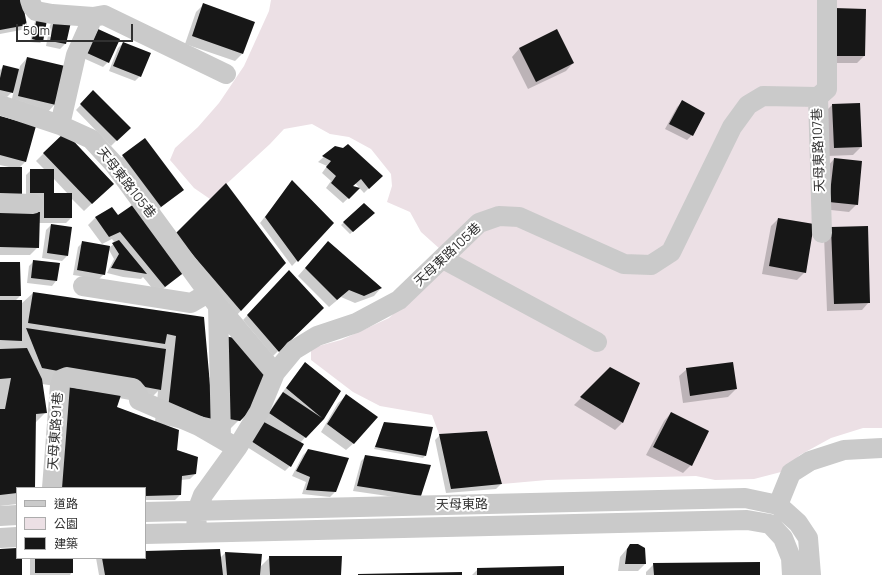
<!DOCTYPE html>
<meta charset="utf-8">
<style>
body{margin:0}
#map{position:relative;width:882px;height:575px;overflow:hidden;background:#fff;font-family:Manrope,"Noto Sans TC",sans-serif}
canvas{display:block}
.legend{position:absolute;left:16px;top:487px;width:130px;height:72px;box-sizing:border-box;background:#fff;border:1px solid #acacac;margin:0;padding:5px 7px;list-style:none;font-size:12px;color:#303030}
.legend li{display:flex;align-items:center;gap:8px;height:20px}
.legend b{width:20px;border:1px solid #acacac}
.scale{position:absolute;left:16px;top:24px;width:117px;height:18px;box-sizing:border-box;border:2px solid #303030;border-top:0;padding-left:5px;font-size:12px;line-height:14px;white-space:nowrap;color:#303030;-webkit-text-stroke:3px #fff;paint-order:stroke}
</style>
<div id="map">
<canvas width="882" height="575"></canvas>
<ul class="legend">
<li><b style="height:5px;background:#cacaca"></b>道路</li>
<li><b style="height:11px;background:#ece0e5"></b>公園</li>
<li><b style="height:11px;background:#171717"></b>建築</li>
</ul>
<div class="scale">50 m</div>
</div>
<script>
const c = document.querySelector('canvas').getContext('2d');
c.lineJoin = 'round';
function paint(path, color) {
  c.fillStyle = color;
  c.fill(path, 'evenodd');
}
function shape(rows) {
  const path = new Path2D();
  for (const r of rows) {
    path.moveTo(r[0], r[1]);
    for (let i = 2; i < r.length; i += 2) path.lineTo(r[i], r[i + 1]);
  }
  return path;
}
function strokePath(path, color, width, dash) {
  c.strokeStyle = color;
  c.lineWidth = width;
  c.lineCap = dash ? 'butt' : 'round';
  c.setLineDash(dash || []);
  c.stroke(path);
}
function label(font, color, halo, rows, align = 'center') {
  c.font = font + ' Manrope,"Noto Sans TC",sans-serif';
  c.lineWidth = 4;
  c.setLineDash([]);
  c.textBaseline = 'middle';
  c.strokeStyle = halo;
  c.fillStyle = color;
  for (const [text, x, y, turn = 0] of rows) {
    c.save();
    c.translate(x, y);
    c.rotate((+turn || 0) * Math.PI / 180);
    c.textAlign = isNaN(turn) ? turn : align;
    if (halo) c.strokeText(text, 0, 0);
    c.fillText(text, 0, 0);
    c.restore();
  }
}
const green = shape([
 [271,0,882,0,882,428,863,428,831,438,800,455,781,472,754,479,715,480,696,476,547,480,502,484,487,431,439,434,432,415,380,406,353,392,311,360,311,348,341,340,389,318,450,258,421,232,410,212,387,202,392,186,391,174,371,149,349,137,330,134,312,124,284,129,270,144,210,199,194,188,170,160,175,148,198,127,219,103,244,66,269,11]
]);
const shadow = shape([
 [0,0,26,25,21,30,0,34],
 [204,4,242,54,235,61,185,44,196,12],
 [827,17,864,56,857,63,826,63],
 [46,20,42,41,40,43,30,42,35,21],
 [54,20,69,23,65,44,60,49,46,46,50,25],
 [557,30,573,63,566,71,528,89,512,57,519,49],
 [93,35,108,62,103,67,83,58],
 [123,43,140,76,135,81,109,71,118,48],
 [27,58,55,104,48,112,11,103,14,90,7,97,0,96,0,70,4,66,19,70,20,66],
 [93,92,129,128,111,146,76,110],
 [682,102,692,135,687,140,665,129,677,107],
 [832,105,861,147,853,155,827,156,824,113],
 [0,117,35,126,25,162,19,168,0,168,9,167,0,165],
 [335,147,343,149,381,176,364,193,355,183,352,187,358,189,343,203,326,188,331,181,322,173,327,166,318,162],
 [44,153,105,191,84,211,71,198,71,218,66,223,38,223,38,247,30,255,0,255,0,212,39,213,39,197,26,197,26,175,31,170,45,170,36,161],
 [53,178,68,194,53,194],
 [123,156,182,190,153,214,115,164],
 [834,159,857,204,849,212,822,209,827,167],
 [292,182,333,223,292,266,260,223],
 [364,204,373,213,350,234,341,225],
 [111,208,118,216,185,271,157,294,143,277,141,279,123,277,107,273,114,259,109,250,104,274,99,279,73,275,78,247,83,242,110,247,115,243,112,239,102,244,88,225,95,218],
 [778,219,805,272,797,280,762,274,771,226],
 [51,225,67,256,62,261,42,258,46,230],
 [832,228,869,302,862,310,827,311,824,236],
 [171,240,285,263,236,316],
 [321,250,381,288,374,296,355,303,341,297,329,307,298,276],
 [34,261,59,263,56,281,52,286,27,283,29,266],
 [0,263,20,296,15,301,21,304,33,293,203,318,209,377,249,410,225,434,211,421,199,433,165,425,176,451,195,474,190,479,181,480,180,495,175,500,145,500,145,488,62,387,42,384,46,412,35,423,34,488,17,488,17,504,0,506],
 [158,391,155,422,116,407,119,398,146,403],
 [289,271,322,308,273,356,243,320],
 [611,368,622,423,615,430,574,405],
 [300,369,323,418,300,443,290,466,285,471,247,447,276,401],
 [687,369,736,389,728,397,683,403,679,376],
 [346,396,354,443,346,450,321,432,338,403],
 [671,413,708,431,691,465,683,473,646,455,664,421],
 [384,423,425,456,423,458,374,449],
 [440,435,501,484,496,489,446,493,435,440],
 [308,450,335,492,330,497,302,494,306,482,292,476,303,455],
 [366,456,420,495,415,500,353,491,361,461],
 [630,545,645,564,638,571,618,571,620,557],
 [145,552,220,558,225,553,260,567,270,557,340,575,99,575,96,558,145,558],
 [30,558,72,558,72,572,70,575,30,575],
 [654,564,759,575,646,575,646,572],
 [478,569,563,575,472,575]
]);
const building = shape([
 [0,0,22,0,27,25,0,30],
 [203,3,255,22,243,54,192,36],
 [834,8,866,9,865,56,833,56],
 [37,18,47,20,43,42,32,39],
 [54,19,71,22,66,44,50,41],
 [98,29,120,39,109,63,87,53],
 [557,29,574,63,536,82,519,48],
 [123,42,151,53,141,77,113,66],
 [27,57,65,66,56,105,18,96],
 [3,65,19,69,13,93,0,90,0,78],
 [93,90,131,128,117,141,80,104],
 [682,100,705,113,693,136,669,124],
 [860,103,862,147,834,148,832,104],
 [0,116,36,126,26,162,0,155],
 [65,132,114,184,92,204,43,153],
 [145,138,184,190,161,207,122,155],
 [348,144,383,176,369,189,361,179,353,186,360,188,349,199,331,183,336,176,326,167,331,161,322,156,335,146,343,148],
 [834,158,862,161,858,205,829,202],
 [0,167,22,167,22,194,0,194],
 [30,169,54,169,54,193,72,193,72,218,44,218,44,193,30,193],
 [292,180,334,223,298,262,265,217],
 [226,183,286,263,241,311,175,234],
 [364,203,375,213,353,232,343,222],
 [134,204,186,271,165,287,120,232,109,237,95,217,112,207,118,215],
 [0,211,40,212,39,248,0,247],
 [778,218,814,224,806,273,769,266],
 [51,224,72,227,68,256,47,253],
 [868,226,870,303,834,304,831,227],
 [119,240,147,274,111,268,119,254,112,243],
 [82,241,110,246,105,275,77,270],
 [328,241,382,288,364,296,349,290,337,300,305,268],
 [33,260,60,263,57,281,31,278],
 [0,262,20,262,21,296,0,296],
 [289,270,324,308,279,352,247,315],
 [33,292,204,317,213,419,168,409,176,336,167,334,165,344,28,323],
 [0,300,22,300,22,341,0,340],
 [26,328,166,349,161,390,42,368],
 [223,336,242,339,266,376,250,411,240,421,224,418],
 [27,348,42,379,47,413,36,414,35,488,17,488,17,493,0,495,0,409,5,409,11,378,0,379,0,349],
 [305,362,341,391,324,419,306,438,269,413,283,392,322,418,286,388],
 [733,362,737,389,690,396,686,368],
 [610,367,640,383,623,423,580,397],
 [62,386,121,395,117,407,179,430,177,450,198,457,196,474,182,476,181,495,145,496,145,488,54,488],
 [346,394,378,417,354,444,327,424],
 [671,412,709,431,692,466,653,447],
 [264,422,304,444,291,467,251,441],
 [384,422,433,427,426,456,375,447],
 [487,431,502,484,451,489,439,434],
 [308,449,349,458,336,492,306,490,310,477,296,471],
 [365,455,431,465,421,496,357,486],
 [630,544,638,544,645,548,646,564,625,564,627,549],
 [17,548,17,558,22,558,22,575,0,575,0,549],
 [220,549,223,575,105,575,102,558,145,558,145,551],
 [225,552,262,554,260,575,227,575],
 [269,556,342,556,341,575,270,575],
 [35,558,73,558,73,573,35,573],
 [760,562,760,575,654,575,653,563],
 [564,566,564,575,477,575,477,568],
 [462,572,462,575,358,575,358,574]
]);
const minor = shape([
 [30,0,32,6,36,11,52,14,93,17,104,15,226,74],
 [818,97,822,233],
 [818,97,827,89,827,0],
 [0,105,60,125,91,139,114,164,218,306,275,373],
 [60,125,76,55,93,17],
 [0,203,33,204],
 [443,259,597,342],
 [83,286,191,303,208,293],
 [218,306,221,438],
 [52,488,60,385,62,379,67,377,133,388,138,394,139,400,199,426,237,448],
 [778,505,791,473,810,461,844,450,882,448],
 [778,505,798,523,808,538,811,575],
 [145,512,745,498,778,505],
 [0,516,17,515],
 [196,533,197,511,203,495,237,448,259,412,275,373,294,350,317,336,356,323,399,300,479,223,499,216,519,217,624,264,651,265,671,252,732,127,748,105,763,96,818,97],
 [145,534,747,520,770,524,783,538,791,558,792,575],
 [0,538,17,537]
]);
const streetNames = [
 ["天母東路107巷",819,150,-92],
 ["天母東路105巷",126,183,52],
 ["天母東路105巷",448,255,-43],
 ["天母東路91巷",56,431,-86],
 ["天母東路",462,505,-1]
];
paint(green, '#ece0e5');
paint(shadow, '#0003');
paint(building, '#171717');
strokePath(minor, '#cacaca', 20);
label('13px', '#303030', '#fff', streetNames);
</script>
